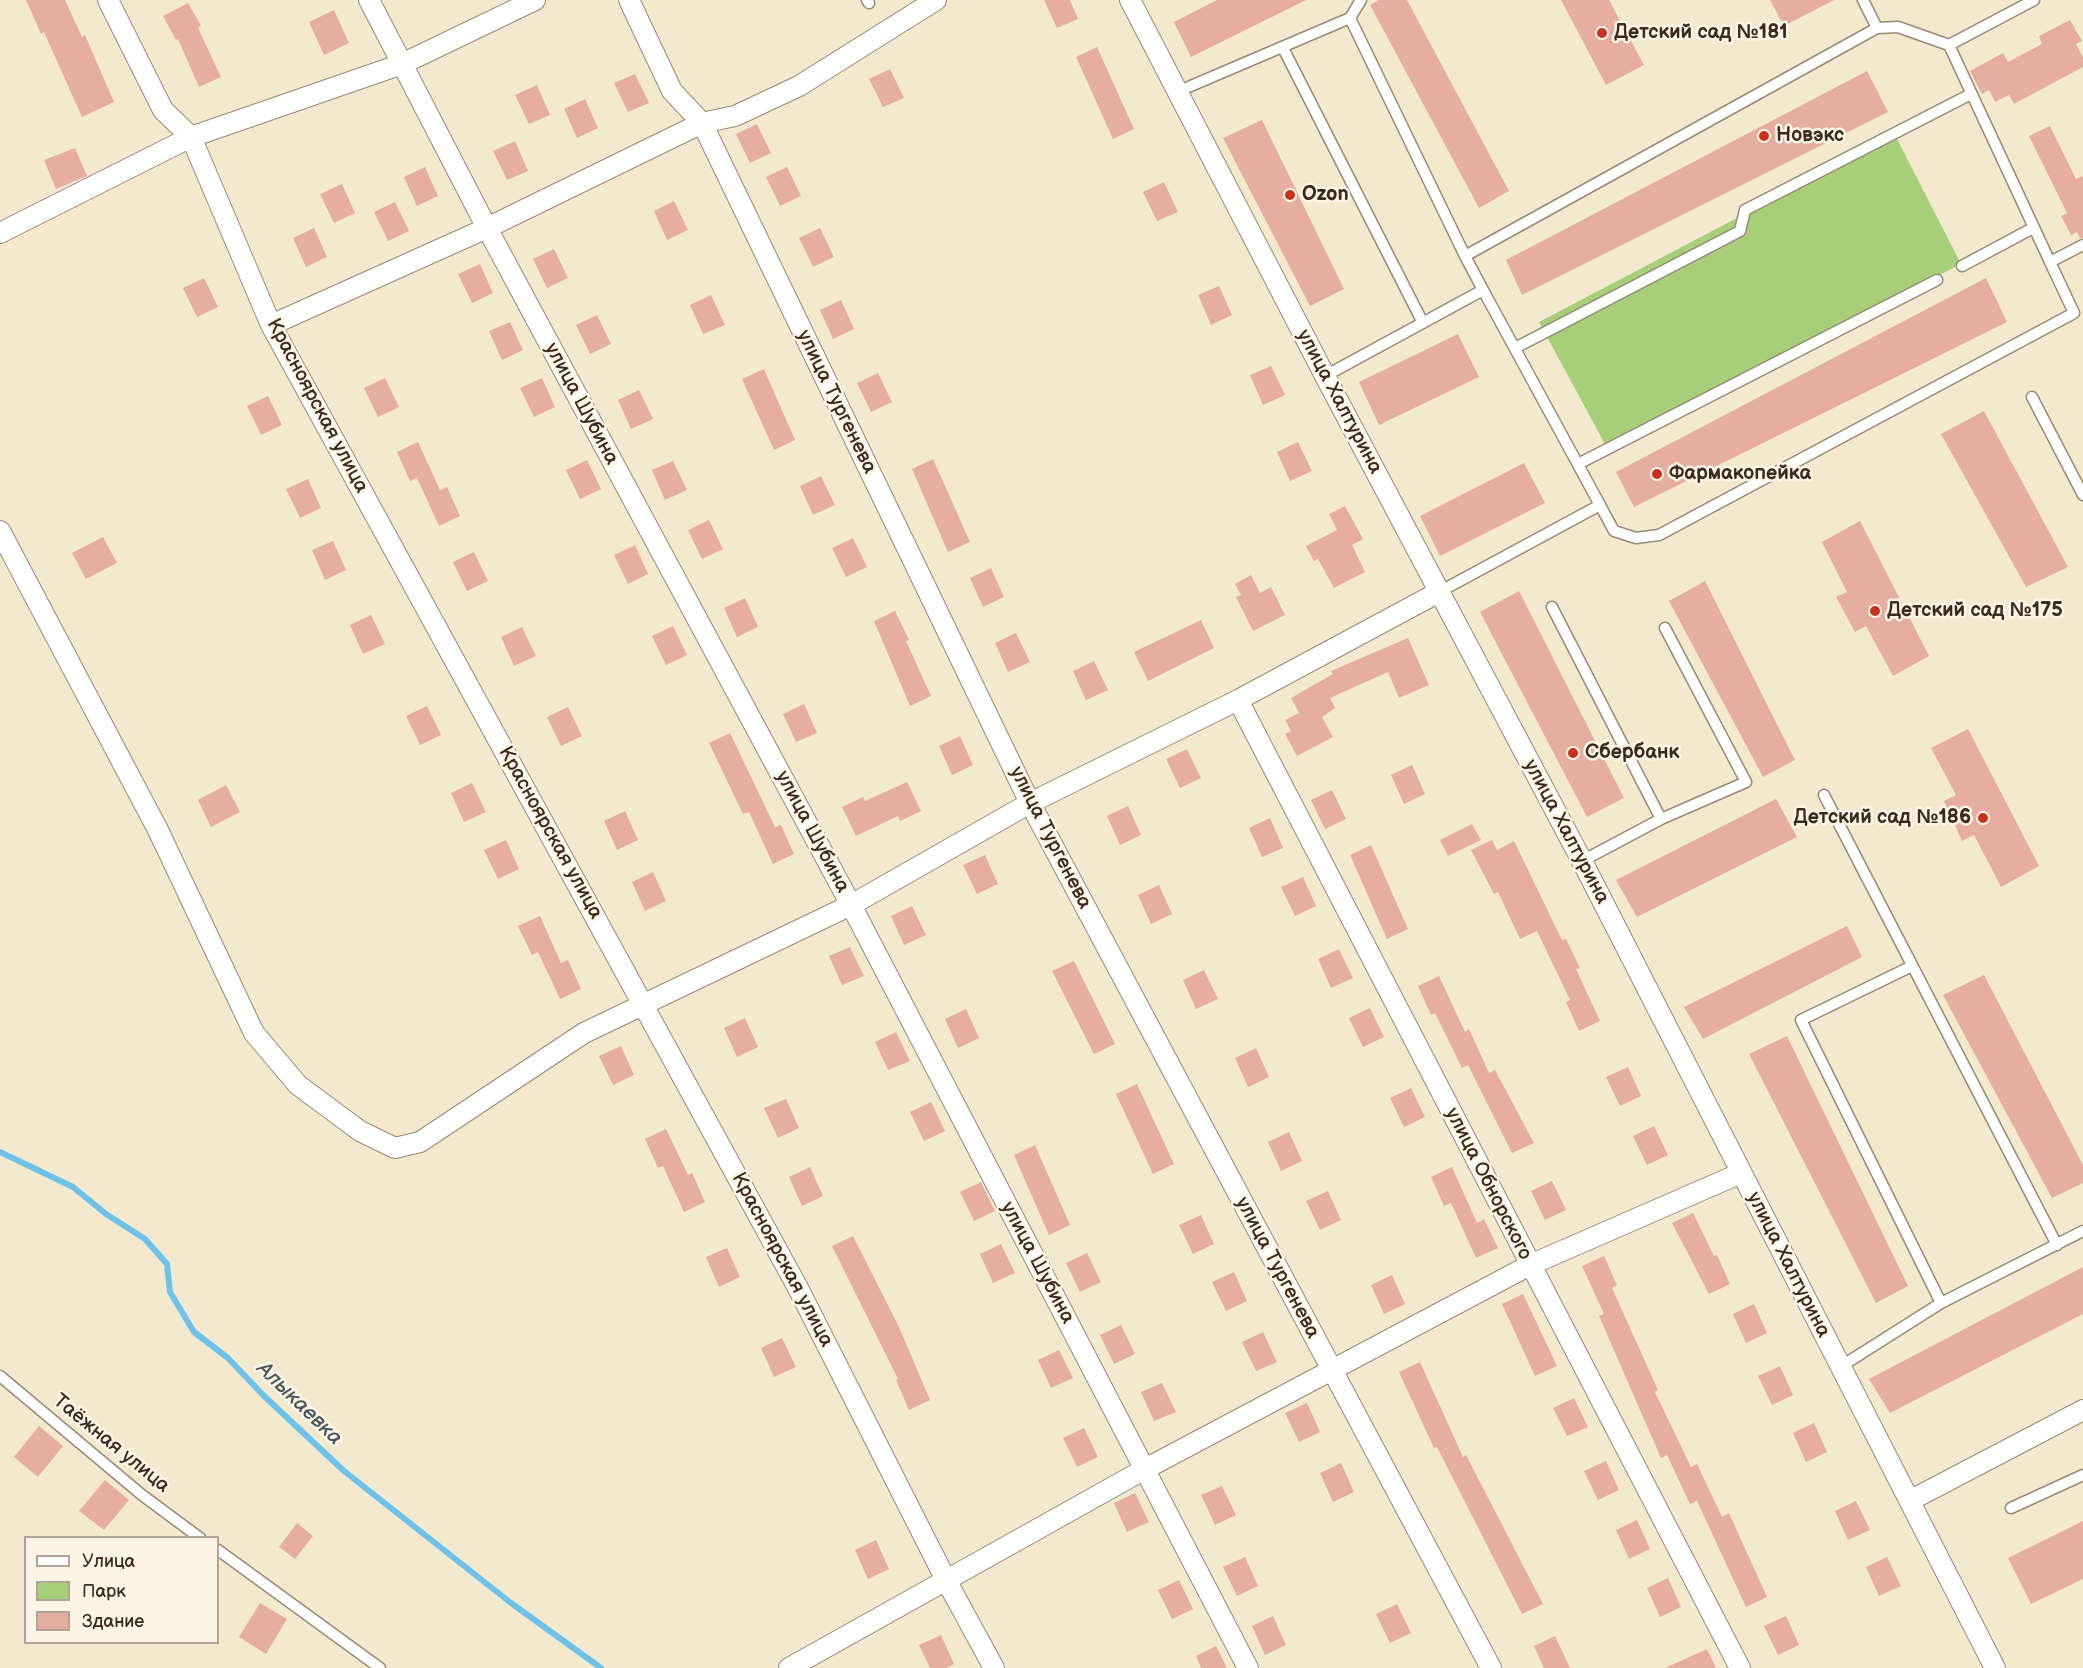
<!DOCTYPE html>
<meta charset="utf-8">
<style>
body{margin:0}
#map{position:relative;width:2083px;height:1668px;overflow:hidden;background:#f3e9cf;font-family:"Balsamiq Sans",sans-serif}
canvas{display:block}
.legend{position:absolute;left:24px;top:1536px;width:195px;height:108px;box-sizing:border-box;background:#fcf5e5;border:2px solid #afa495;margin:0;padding:8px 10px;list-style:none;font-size:18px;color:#3b2a1e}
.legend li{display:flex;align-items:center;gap:12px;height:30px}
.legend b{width:30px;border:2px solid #afa495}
</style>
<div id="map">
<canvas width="2083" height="1668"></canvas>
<ul class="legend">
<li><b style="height:8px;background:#fff"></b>Улица</li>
<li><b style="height:16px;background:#a7cf79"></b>Парк</li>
<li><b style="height:16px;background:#e6aea2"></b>Здание</li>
</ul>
</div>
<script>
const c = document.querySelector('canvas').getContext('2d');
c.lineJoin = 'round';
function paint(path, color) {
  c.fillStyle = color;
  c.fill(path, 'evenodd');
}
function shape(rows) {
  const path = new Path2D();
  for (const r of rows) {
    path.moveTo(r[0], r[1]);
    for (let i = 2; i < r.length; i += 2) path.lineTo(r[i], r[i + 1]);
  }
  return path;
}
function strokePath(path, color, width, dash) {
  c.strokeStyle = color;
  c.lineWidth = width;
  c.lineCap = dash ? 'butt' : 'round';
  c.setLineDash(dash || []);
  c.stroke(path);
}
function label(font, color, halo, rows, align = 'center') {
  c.font = font + ' "Balsamiq Sans",sans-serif';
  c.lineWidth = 5;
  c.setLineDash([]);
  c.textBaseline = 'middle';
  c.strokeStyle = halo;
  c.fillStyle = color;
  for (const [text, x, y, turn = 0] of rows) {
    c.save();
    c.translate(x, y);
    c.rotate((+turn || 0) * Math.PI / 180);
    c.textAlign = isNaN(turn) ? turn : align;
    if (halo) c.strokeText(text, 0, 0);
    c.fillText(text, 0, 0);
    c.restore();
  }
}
const green = shape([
 [1895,135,1961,264,1606,446,1539,322]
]);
const stream = shape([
 [0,1152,73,1187,106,1214,145,1239,167,1264,170,1292,194,1332,228,1358,263,1395,344,1471,511,1603,601,1668]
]);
const building = shape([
 [26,0,65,0,82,37,85,35,114,102,82,117,44,32,41,34],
 [1044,0,1070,0,1078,19,1057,28],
 [1217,0,1306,0,1191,57,1174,22],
 [1379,0,1407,0,1509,191,1479,208,1370,5],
 [1561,0,1609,0,1644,65,1606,85],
 [1770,0,1834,0,1784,26],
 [188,3,201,26,198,28,221,77,199,87,178,39,176,40,163,16],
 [334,10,349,43,324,55,309,22],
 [2070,20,2082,41,2076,44,2083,57,2083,67,2014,104,2009,95,1995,102,1989,90,1982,94,1970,71,2003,53,2008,62,2042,44,2039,36],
 [1097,47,1134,129,1113,139,1076,57],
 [890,69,904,98,883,107,869,79],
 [1867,71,1888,112,1522,295,1506,260],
 [635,74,649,103,628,112,614,83],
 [537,85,550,115,529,124,515,95],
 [585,99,598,128,577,138,564,109],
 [1262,120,1344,289,1310,306,1223,138],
 [757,124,771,153,750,163,736,134],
 [2050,126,2076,179,2083,176,2083,238,2080,238,2077,232,2071,235,2061,216,2067,213,2029,136],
 [515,141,528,171,507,180,493,151],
 [75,148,87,176,56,189,44,160],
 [425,167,438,196,417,206,404,177],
 [787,167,801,196,780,206,766,177],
 [1164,182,1178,212,1157,221,1143,192],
 [342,184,355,213,334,223,320,194],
 [674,201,688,230,667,240,654,211],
 [395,202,409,231,388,241,374,212],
 [314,228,327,257,306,267,293,238],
 [820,228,834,257,813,267,799,238],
 [554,249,568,278,547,288,533,259],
 [480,264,493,293,472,303,458,274],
 [204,278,218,307,197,317,183,288],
 [1986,278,2007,322,1634,507,1616,472],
 [1219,286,1232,315,1211,325,1198,295],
 [711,295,725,325,703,334,690,305],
 [841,300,854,329,833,339,820,310],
 [597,315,611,344,590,354,576,325],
 [510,322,523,350,502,360,489,331],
 [1458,334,1479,377,1379,425,1359,382],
 [1271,366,1285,395,1263,405,1250,375],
 [764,369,795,440,774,450,742,379],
 [878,373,892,402,871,412,857,383],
 [385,378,399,407,378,417,364,388],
 [542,378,555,407,534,417,520,388],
 [639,390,653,419,631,429,618,400],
 [268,396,282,425,261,435,247,406],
 [1984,411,2068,567,2026,587,1941,434],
 [418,442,440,490,447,487,460,516,439,526,417,478,410,481,397,452],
 [1298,442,1312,471,1290,481,1277,452],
 [933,459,970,542,948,552,912,469],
 [587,460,601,489,580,499,566,470],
 [673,461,687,490,665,500,652,470],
 [1524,463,1545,503,1440,556,1420,516],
 [821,476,835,505,813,515,800,486],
 [308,479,321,508,300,518,286,489],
 [1345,506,1363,539,1352,545,1365,572,1334,588,1318,559,1314,561,1306,546,1337,530,1329,514],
 [709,520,723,549,702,559,688,530],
 [1860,521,1929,656,1893,676,1866,626,1855,632,1836,597,1847,592,1822,542],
 [103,537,117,563,86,579,72,553],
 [853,538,867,567,846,577,832,548],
 [333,541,346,570,325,580,312,550],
 [635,545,648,574,628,584,614,555],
 [474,552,488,581,467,591,453,562],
 [991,568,1004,597,983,607,970,578],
 [1251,575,1260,593,1271,587,1285,615,1253,631,1236,597,1241,595,1235,584],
 [1705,581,1795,760,1763,777,1669,601],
 [1519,591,1624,798,1587,817,1480,612],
 [745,598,758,627,737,637,724,608],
 [895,611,909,640,906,641,931,696,910,706,874,621],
 [371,615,385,644,363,654,350,625],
 [1201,620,1214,648,1148,681,1134,652],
 [673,626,687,655,666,665,652,636],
 [522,627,536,656,514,666,501,637],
 [1016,633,1030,662,1008,672,995,643],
 [1408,638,1429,685,1399,698,1388,672,1330,698,1335,708,1322,717,1333,737,1297,756,1285,734,1291,731,1285,720,1299,713,1291,698,1333,674,1331,671],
 [1094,661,1108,690,1086,700,1073,671],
 [804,704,817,733,796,742,783,714],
 [427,706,441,735,420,745,406,716],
 [568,707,582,736,561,746,547,717],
 [1968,729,2039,866,2001,887,1974,835,1962,841,1944,801,1956,795,1931,748],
 [730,733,775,827,781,825,794,854,773,864,749,812,743,814,709,743],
 [960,736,973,765,952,775,939,746],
 [1187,749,1201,778,1180,788,1166,759],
 [1412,765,1425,794,1404,804,1391,775],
 [907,782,921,811,900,821,898,816,856,836,842,807,863,797,865,801],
 [472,783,486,812,464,822,451,793],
 [226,785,240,812,211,827,198,800],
 [1332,790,1346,819,1325,829,1311,800],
 [1776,799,1797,837,1637,917,1616,880],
 [1128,806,1141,835,1120,845,1107,816],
 [625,811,638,840,617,850,604,821],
 [1270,818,1283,848,1262,857,1249,828],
 [1472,824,1481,840,1448,856,1440,840],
 [506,840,519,869,498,879,484,850],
 [1492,840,1497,850,1514,841,1562,940,1566,939,1580,968,1576,969,1600,1021,1579,1031,1566,1002,1570,1000,1537,931,1520,939,1498,892,1494,894,1471,850],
 [1371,845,1408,929,1387,939,1350,855],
 [985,855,998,884,977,894,963,865],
 [653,872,666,901,645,911,632,882],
 [1303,877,1316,906,1295,916,1281,887],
 [1159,885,1172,914,1151,924,1138,895],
 [912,906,926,935,904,945,891,916],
 [540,916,561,963,568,960,581,989,560,999,538,952,532,955,518,926],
 [1847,926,1862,957,1703,1039,1684,1007],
 [850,947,864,976,842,985,829,956],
 [1339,949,1353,978,1331,988,1318,959],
 [1074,961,1115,1044,1094,1054,1052,971],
 [1204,970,1218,999,1196,1009,1183,980],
 [1984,975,2083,1165,2083,1183,2052,1198,1943,995],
 [1439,976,1465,1032,1469,1029,1489,1073,1495,1070,1534,1143,1512,1153,1468,1065,1462,1068,1435,1013,1431,1015,1418,986],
 [1370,1008,1384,1037,1363,1047,1349,1018],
 [966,1009,979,1038,958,1048,945,1019],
 [745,1018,758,1047,737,1057,724,1028],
 [896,1032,910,1061,888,1070,875,1042],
 [1787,1036,1908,1286,1876,1303,1749,1054],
 [621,1046,634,1075,613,1085,599,1056],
 [1256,1048,1269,1077,1248,1087,1235,1058],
 [1628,1067,1641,1096,1620,1106,1606,1077],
 [1137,1084,1174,1164,1153,1174,1116,1094],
 [1411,1088,1425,1117,1404,1127,1390,1098],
 [786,1099,799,1128,778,1138,764,1108],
 [931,1102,945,1131,924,1141,910,1112],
 [1654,1126,1668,1155,1647,1165,1633,1136],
 [666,1129,688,1175,692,1173,705,1202,684,1212,663,1166,658,1168,645,1139],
 [1289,1132,1302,1161,1281,1171,1268,1142],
 [1035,1145,1070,1225,1049,1235,1014,1155],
 [810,1167,823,1196,802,1206,789,1177],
 [1452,1167,1477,1223,1484,1219,1498,1248,1476,1258,1451,1203,1444,1206,1431,1177],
 [1552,1181,1566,1210,1545,1220,1531,1191],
 [981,1182,995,1211,974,1221,960,1192],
 [1328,1191,1341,1220,1320,1230,1306,1201],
 [1693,1213,1714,1256,1717,1255,1730,1284,1709,1294,1672,1223],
 [1201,1215,1214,1244,1193,1254,1179,1225],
 [853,1236,899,1327,930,1400,909,1410,896,1380,898,1379,832,1246],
 [1001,1244,1015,1273,993,1283,980,1254],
 [727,1248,740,1277,719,1287,706,1257],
 [1087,1253,1101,1282,1080,1292,1066,1263],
 [1604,1256,1617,1285,1612,1288,1658,1390,1655,1392,1691,1467,1697,1464,1722,1517,1729,1513,1767,1597,1746,1607,1697,1501,1690,1504,1667,1455,1661,1458,1599,1316,1604,1314,1582,1266],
 [2083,1267,2083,1314,1890,1413,1869,1379],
 [1234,1272,1247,1301,1226,1311,1212,1282],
 [1392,1275,1405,1304,1384,1314,1371,1285],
 [1523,1294,1557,1366,1535,1376,1502,1304],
 [1754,1304,1767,1333,1746,1343,1733,1314],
 [1121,1325,1135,1354,1114,1364,1100,1335],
 [1263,1332,1277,1362,1256,1371,1242,1342],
 [782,1338,796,1367,774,1377,761,1348],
 [1059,1350,1073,1378,1051,1388,1038,1360],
 [1420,1362,1463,1457,1466,1455,1543,1604,1522,1614,1437,1447,1434,1448,1399,1372],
 [1780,1366,1793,1395,1772,1405,1758,1376],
 [1162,1383,1176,1412,1154,1421,1141,1392],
 [1574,1398,1588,1427,1567,1436,1553,1408],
 [1307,1403,1320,1432,1299,1442,1285,1413],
 [1814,1423,1827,1452,1806,1462,1793,1433],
 [39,1426,63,1446,38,1477,14,1457],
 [1084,1428,1098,1457,1077,1467,1063,1438],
 [1606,1461,1619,1490,1598,1500,1584,1471],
 [1341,1463,1354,1492,1333,1502,1320,1473],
 [105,1480,129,1500,104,1530,79,1511],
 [1222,1486,1236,1515,1215,1525,1201,1495],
 [1135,1493,1149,1522,1127,1532,1114,1503],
 [1856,1501,1870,1530,1848,1540,1835,1511],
 [1637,1520,1650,1549,1629,1559,1616,1530],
 [2083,1521,2083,1579,2031,1604,2008,1558],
 [297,1523,313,1536,295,1559,279,1547],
 [876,1540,889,1569,868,1579,855,1550],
 [1245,1557,1258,1586,1237,1596,1223,1567],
 [1887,1557,1901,1586,1879,1596,1866,1567],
 [1668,1578,1681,1607,1660,1617,1647,1588],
 [1179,1580,1193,1609,1172,1619,1158,1590],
 [260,1603,287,1619,266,1654,239,1637],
 [1397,1604,1411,1633,1390,1643,1376,1614],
 [1273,1616,1286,1645,1265,1655,1252,1626],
 [1786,1616,1799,1645,1778,1655,1764,1626],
 [941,1635,954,1664,946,1668,930,1668,919,1645],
 [1555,1636,1570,1668,1544,1668,1534,1646],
 [1216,1646,1227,1668,1201,1668,1196,1656],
 [1707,1649,1716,1668,1665,1668]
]);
const lane = shape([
 [867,0,869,3],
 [1863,0,1877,28],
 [1350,18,1361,0],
 [1949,45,2050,262],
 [1283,48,1423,323],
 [1179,91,1350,18,1465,256],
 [1962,266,2033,228],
 [1483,290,1600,505],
 [1515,348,1740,231,1745,210,1971,94],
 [1325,376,1483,290,1465,256,1877,28,1898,27,1949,45,2034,0],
 [2032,397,2083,495],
 [1578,464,1937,280],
 [1439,592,1600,505,1614,531,1636,538,1659,535,2074,313,2050,262,2083,245],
 [1552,607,1661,819,1582,861],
 [1824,795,2057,1245],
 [1661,819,1746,782,1665,628],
 [1912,966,1801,1020,1941,1303],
 [1840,1367,1941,1303,2083,1231],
 [0,1376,142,1495,200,1538],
 [2011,1508,2083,1475],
 [218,1550,380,1668]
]);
const street = shape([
 [108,0,163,110,191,137,271,325,798,1288,946,1580,994,1668],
 [369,0,487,228,851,905,1248,1668],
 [629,0,672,91,702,123,1030,803,1491,1668],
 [1130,0,1325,376,1582,861,1995,1668],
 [0,233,191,137,402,64,535,0],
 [271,325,487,228,702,123,735,116,799,86,936,0],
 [0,531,158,830,254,1033,298,1085,360,1131,395,1148,420,1142,584,1033,851,905,1030,803,1238,700,1439,592],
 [1238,700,1740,1668],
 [1911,1500,2083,1410],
 [789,1668,1145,1469,1530,1265,1741,1173]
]);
const markers = [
 [1602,33,6,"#c8321e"],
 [1764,136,6,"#c8321e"],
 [1290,195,6,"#c8321e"],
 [1657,474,6,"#c8321e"],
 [1875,611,6,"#c8321e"],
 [1573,753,6,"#c8321e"],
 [1983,818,6,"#c8321e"]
];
const poiNames = [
 ["Детский сад №181",1614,33],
 ["Новэкс",1776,136],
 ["Ozon",1302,195],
 ["Фармакопейка",1669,474],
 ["Детский сад №175",1887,611],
 ["Сбербанк",1585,753],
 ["Детский сад №186",1971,818,"right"]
];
const streetNames = [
 ["улица Тургенева",836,402,64],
 ["улица Халтурина",1339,402,62],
 ["улица Шубина",581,404,62],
 ["Красноярская улица",317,406,62],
 ["улица Шубина",812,832,62],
 ["улица Халтурина",1566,832,62],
 ["Красноярская улица",550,833,61],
 ["улица Тургенева",1050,838,63],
 ["улица Обнорского",1488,1184,63],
 ["Красноярская улица",782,1260,62],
 ["улица Шубина",1037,1263,62],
 ["улица Халтурина",1788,1265,63],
 ["улица Тургенева",1277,1268,62],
 ["Таёжная улица",111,1444,39]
];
const waterNames = [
 ["Алыкаевка",299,1404,44]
];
paint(green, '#a7cf79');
strokePath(stream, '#6ec2ea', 6);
paint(building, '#e6aea2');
strokePath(lane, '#978a76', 13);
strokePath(street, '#978a76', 22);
strokePath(lane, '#fff', 10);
strokePath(street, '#fff', 20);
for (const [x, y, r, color] of markers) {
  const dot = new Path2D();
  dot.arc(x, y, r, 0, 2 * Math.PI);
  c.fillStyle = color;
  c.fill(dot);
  strokePath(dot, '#fcf5e5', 2);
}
label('bold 20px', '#3b2a1e', '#fcf5e5', poiNames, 'left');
label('20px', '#3b2a1e', '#fcf5e5', streetNames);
label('italic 21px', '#4a585b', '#fcf5e5', waterNames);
</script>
